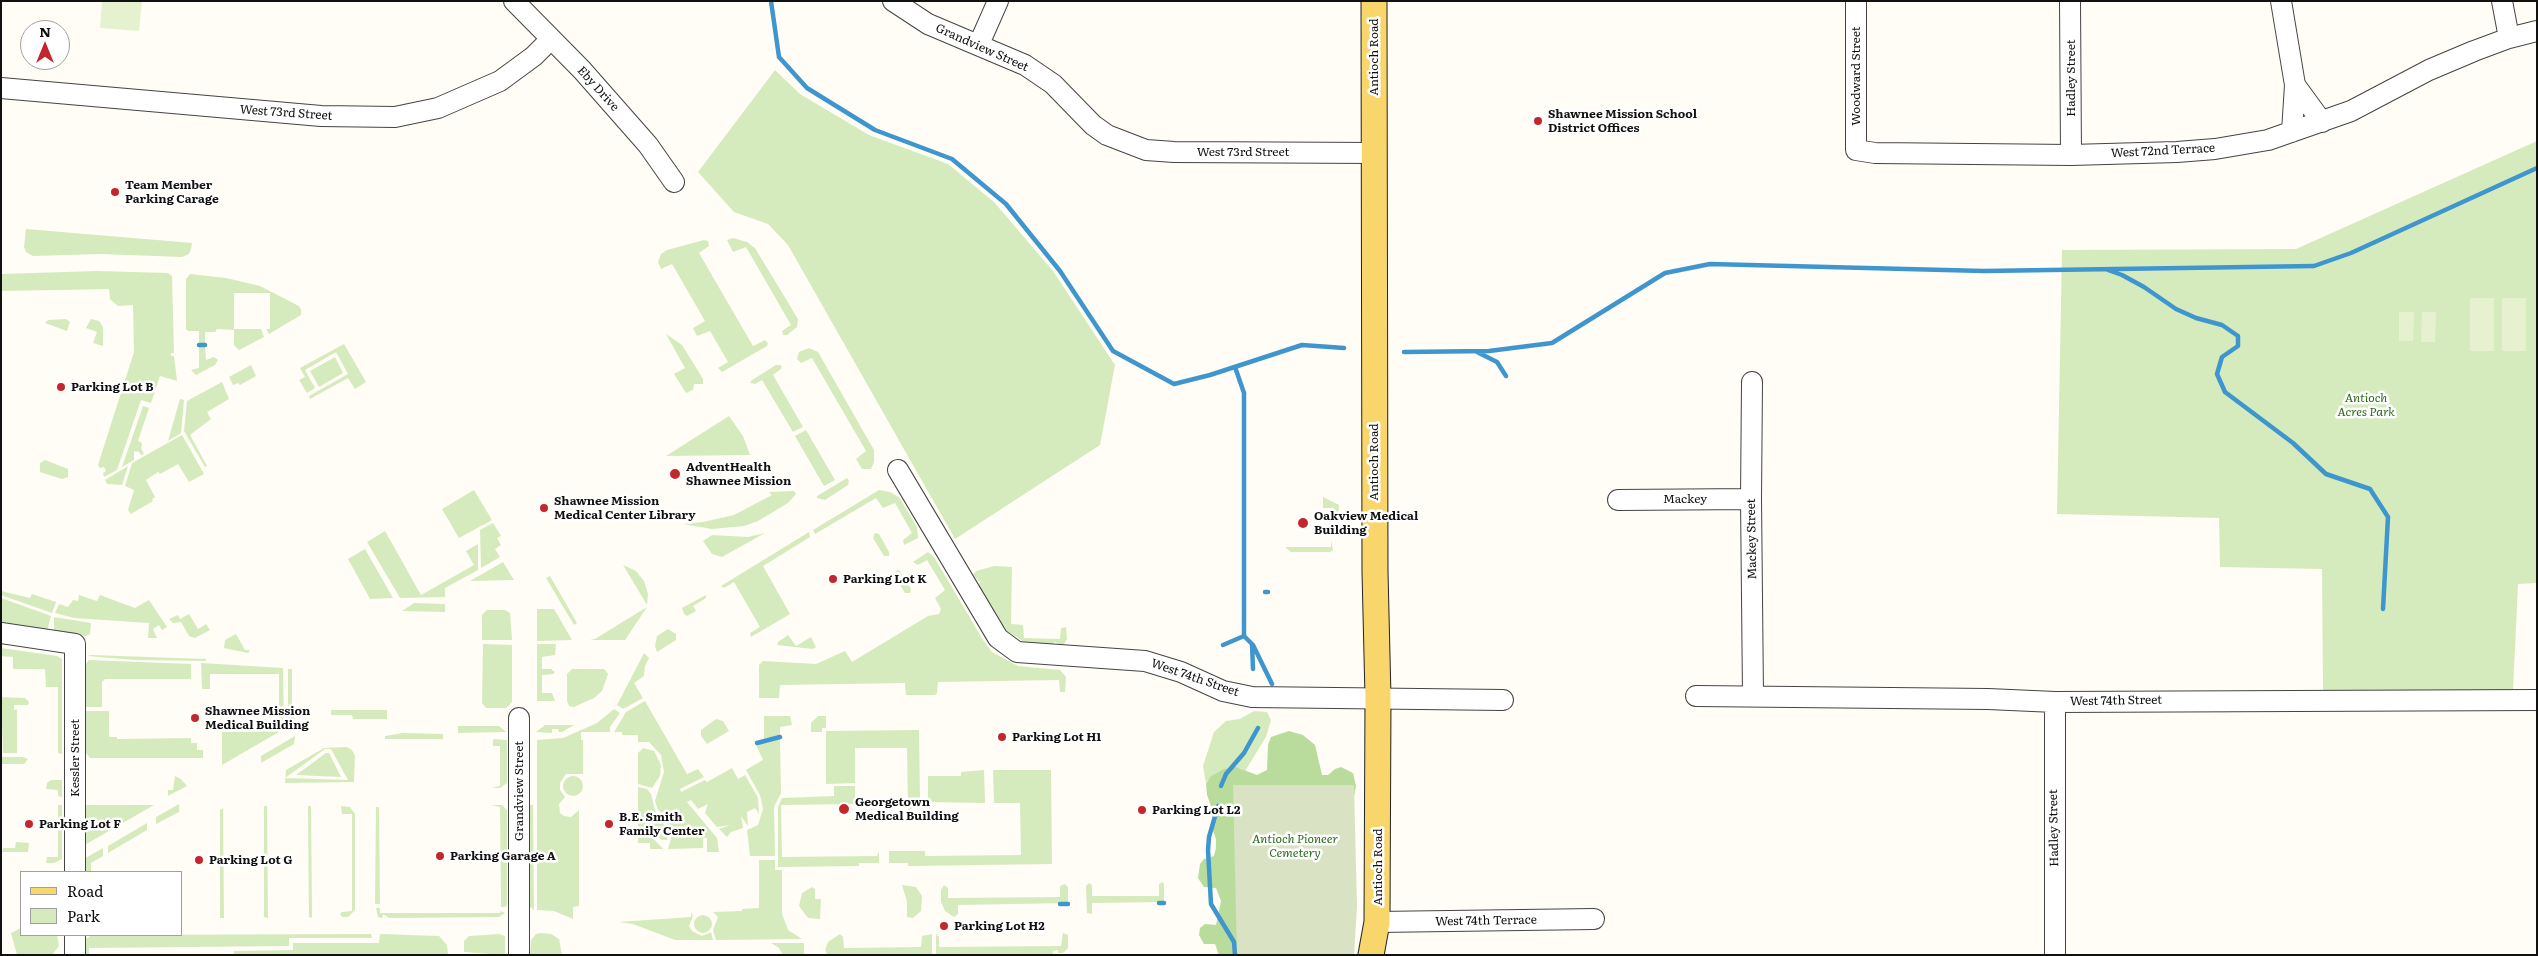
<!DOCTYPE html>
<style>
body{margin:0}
#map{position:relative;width:2538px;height:956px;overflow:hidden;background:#fffdf5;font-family:Literata,serif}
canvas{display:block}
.frame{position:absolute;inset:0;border:2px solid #111;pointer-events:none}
.legend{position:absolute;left:20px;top:871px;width:162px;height:65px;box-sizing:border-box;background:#fff;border:1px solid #a0a0a0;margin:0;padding:6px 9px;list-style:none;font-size:15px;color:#111}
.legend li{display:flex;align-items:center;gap:10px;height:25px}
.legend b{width:25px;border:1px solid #a0a0a0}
.north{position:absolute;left:20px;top:20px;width:50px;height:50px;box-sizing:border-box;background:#fff;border:1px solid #a0a0a0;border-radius:50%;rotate:0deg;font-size:14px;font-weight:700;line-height:20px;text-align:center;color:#111}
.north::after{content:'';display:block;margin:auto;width:18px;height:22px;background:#c4262e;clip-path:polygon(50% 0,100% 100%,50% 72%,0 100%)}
</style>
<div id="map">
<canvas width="2538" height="956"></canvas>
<div class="frame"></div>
<ul class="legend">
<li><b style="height:6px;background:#f9d66b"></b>Road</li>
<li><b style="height:14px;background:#d5ebbd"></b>Park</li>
</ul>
<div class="north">N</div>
</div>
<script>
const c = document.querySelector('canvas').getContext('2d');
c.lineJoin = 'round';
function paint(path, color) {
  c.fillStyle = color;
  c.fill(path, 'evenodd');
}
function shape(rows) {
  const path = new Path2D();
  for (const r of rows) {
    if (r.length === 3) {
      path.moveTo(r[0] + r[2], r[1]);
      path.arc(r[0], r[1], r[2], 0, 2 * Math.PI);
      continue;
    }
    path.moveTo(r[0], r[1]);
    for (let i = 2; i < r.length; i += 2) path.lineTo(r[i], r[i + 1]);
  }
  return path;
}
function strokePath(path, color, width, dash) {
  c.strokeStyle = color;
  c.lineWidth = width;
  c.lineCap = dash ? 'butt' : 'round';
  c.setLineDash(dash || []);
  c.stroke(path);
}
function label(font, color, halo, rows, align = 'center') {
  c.font = font + ' Literata,serif';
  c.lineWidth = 5;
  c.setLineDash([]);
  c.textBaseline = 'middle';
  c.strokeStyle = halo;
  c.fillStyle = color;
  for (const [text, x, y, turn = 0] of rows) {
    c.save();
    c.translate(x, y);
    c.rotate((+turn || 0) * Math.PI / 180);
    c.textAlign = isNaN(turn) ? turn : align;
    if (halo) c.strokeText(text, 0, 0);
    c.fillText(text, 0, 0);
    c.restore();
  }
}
const green = shape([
 [775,70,800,94,869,135,948,164,994,202,1053,271,1115,365,1100,445,955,539,788,245,768,224,734,212,698,172],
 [2537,141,2537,583,2518,584,2513,690,2323,690,2322,569,2220,567,2219,518,2057,514,2062,250,2296,249],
 [26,229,192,243,191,249,189,254,182,257,101,254,33,256,26,252,24,247],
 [733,238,747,242,755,248,798,319,797,327,787,335,783,335,782,331,791,325,746,247,733,252,727,240],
 [704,240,708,241,709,246,699,253,753,346,765,340,768,343,767,346,722,372,718,368,728,362,710,331,697,336,693,328,705,321,672,264,661,269,658,262,661,254,667,250],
 [97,271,168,273,172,276,174,353,171,353,171,356,174,356,177,381,160,376,151,403,141,400,117,470,104,477,103,473,106,471,104,467,100,468,98,465,134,352,133,305,118,306,110,299,109,289,1,291,1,274],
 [190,274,226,278,260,286,299,306,301,310,301,315,269,334,266,329,270,329,270,293,234,293,234,329,261,329,264,337,239,350,234,345,234,330,217,329,215,332,205,332,205,344,199,344,199,331,188,331,186,329,186,279],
 [66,319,70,322,67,331,45,323,48,320],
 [91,319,99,321,103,327,103,346,93,343,97,332,86,328],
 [666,334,682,345,703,379,703,384,694,384,693,390,686,393,674,374,685,368],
 [344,344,366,382,355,389,348,378,310,399,309,396,348,374,336,352,305,370,315,388,307,393,299,380,305,377,300,368],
 [199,345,205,345,206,360,214,357,218,360,215,365,196,375,191,370,199,368],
 [809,348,818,352,874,450,874,462,871,469,862,469,856,459,866,451,812,358,801,363,797,359,799,352],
 [335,357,343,373,319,387,310,371],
 [251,365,256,376,240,385,238,383,233,385,229,377],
 [776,365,781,365,782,368,773,375,803,427,793,432,762,380,755,384,750,383,752,380],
 [222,382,229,399,207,412,211,419,190,435,207,466,205,467,184,431,187,401],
 [180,399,184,400,181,433,168,441],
 [143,406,149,408,138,441,142,443,141,448,144,454,141,455,139,452,134,451,134,460,122,467],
 [729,416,743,436,750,455,666,456],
 [806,430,835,480,824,486,795,436],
 [182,435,204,474,189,482,178,464,160,474,158,472,146,480,155,497,152,499,153,501,131,514,128,510,134,490,125,486,132,463],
 [45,460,68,469,68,477,62,479,40,472,40,463],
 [128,466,122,485,107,484,105,480],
 [847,478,849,481,848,485,825,500,817,498,817,496],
 [474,490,492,520,459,538,442,509],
 [879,490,890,492,899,497,917,527,918,538,904,545,903,540,912,533,895,503,883,508,876,498,815,534,813,530],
 [794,491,796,494,788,503,758,521,744,526,712,529,683,524,703,522,734,515,772,495,769,492],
 [1323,497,1339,505,1338,520,1324,520,1334,519,1334,508,1323,508],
 [493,523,501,536,497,538,501,545,495,549,500,557,481,568,480,530],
 [385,531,421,595,474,565,466,551,478,544,478,570,445,588,445,597,400,598,367,542],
 [809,532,810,537,763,566,790,614,751,637,750,633,760,627,734,582,724,588,721,586],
 [765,533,722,557,712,554,703,541,712,535,748,537],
 [875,533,879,534,889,552,889,556,884,556,873,538],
 [1331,540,1333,550,1330,552,1291,552,1285,547,1331,547],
 [365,549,393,598,370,599,348,559],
 [928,552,934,557,983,640,992,652,1018,666,1060,670,1066,677,1065,692,1060,692,1059,680,938,682,937,693,935,695,906,695,905,683,780,685,779,698,759,698,759,665,763,661,816,664,845,651,852,662,928,616,939,614,941,609,935,598,945,590,927,560,918,565,913,562],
 [503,562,514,580,470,581],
 [623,565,636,571,644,581,648,594,647,605],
 [994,566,1012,567,1011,624,1023,625,1024,638,1060,639,1061,628,1066,627,1067,639,1064,644,1061,645,1055,642,1051,645,1026,643,1007,631,979,585,980,582,973,575,976,571],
 [897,570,900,571,911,589,910,593,905,593,894,575],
 [550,576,577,623,574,625,546,578],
 [1,591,30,598,32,594,56,602,52,613,1,595],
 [79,595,97,601,100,595,135,608,149,600,167,627,162,630,159,625,153,629,157,638,148,638,149,623,74,618,55,613,59,604,68,607,73,600,78,601],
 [706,595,706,598,693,606,696,611,687,616,684,614,682,608],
 [1,598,51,616,47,631,1,624],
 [414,603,445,604,445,612,402,611],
 [647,607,625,640,590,640,595,639],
 [537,609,554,609,572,640,537,641],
 [487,610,505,610,510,613,512,640,482,640,482,615],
 [189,614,198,629,206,624,210,630,195,638,189,636,181,622,173,623,169,619,178,615,180,619],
 [54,617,91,623,90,634,86,636,54,633],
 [668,629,676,634,676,640,657,652,655,646,657,636],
 [236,634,245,650,250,650,248,653,224,648,225,640],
 [788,635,796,646,811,637,816,647,813,649,777,645,778,642],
 [483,644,512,645,512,702,506,708,486,708,482,703],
 [537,644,556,644,555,655,542,657,542,669,551,669,555,672,553,674,542,675,542,693,552,693,555,701,537,701],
 [1,648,57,656,62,659,62,754,58,753,58,687,46,687,45,669,13,669,13,657,1,656],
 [644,653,649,658,645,666,644,676,634,683,643,698,623,709,617,705],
 [91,655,206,659,206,661,135,660,87,656],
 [89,660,191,664,191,679,105,679,102,682,102,707,86,707,85,665],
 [201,663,283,668,284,729,222,765,222,732,279,731,279,674,210,674,210,689,202,689],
 [288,669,292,669,292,710,295,710,294,724,288,727],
 [572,669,604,669,608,674,602,691,594,698,574,707,569,706,567,701,567,674],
 [1,697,25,698,29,702,28,705,14,705,14,710,17,709,17,753,3,753],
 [645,701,687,774,698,769,704,777,680,789,681,792,705,780,707,782,732,768,738,779,745,775,758,798,759,814,755,808,747,812,748,826,741,816,743,828,731,832,727,837,719,829,730,825,717,827,705,813,708,804,698,809,691,800,687,802,717,838,719,852,707,852,707,838,703,838,703,848,668,849,673,831,666,823,663,814,658,810,655,801,664,772,661,755,649,742,638,742,638,735,622,735,622,732,614,732,626,712],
 [614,709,620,713,610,727,610,732,581,732,581,740,583,740,583,774,566,774,560,783,560,790,565,797,559,804,560,813,564,816,571,817,579,810,579,906,573,907,573,919,554,911,537,910,537,740,563,738,597,723],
 [331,710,387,710,387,719,353,719,352,715,331,715],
 [86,711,109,711,109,737,117,737,117,739,191,738,191,743,197,743,197,750,203,750,203,758,90,758,86,753],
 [1254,711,1267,712,1271,720,1266,737,1245,771,1240,768,1208,780,1206,784,1203,766,1214,732,1226,721,1240,719],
 [764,716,790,716,792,725,780,727,780,736,764,739],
 [818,716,826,716,826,728,822,728,822,732,811,732,811,723],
 [716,719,723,721,729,731,707,744,701,736,701,730],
 [545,725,574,725,562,732,559,732,558,729,552,729,552,733,536,732],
 [458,726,499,726,506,732,458,733],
 [919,730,920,800,908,812,907,748,855,748,855,783,826,784,826,731],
 [403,733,443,734,443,739,385,739,385,736],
 [295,736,294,744,261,763,261,756],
 [780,738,781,793,774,807,775,856,750,856,747,830,758,825,763,809,760,795,746,770,763,760,756,745],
 [493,739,507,740,507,783,500,788,491,788,500,786,500,746,493,746],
 [324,748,347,747,352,750,355,756,354,782,285,783,286,770],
 [325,749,331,749,348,780,285,778],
 [643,748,654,751,661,765,660,776,652,788,638,784,638,753],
 [326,753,329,753,341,777,296,775],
 [1,757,23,757,28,759,24,764,1,764],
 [984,770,985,803,925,802,928,799,928,776,961,776,961,772],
 [993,770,1051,770,1052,864,908,866,908,863,889,863,889,851,925,851,925,856,1021,855,1020,803,994,803],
 [175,776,181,779,187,786,168,796,168,790,173,790],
 [573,786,10],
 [51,780,62,780,62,797,58,796,58,790,46,789,47,783],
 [834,786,855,786,855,804,781,805,782,857,877,856,879,851,879,863,859,863,859,866,778,867,778,807,782,798,834,796],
 [638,787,647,789,651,794,656,814,669,831,667,840,662,840,652,833,638,829],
 [179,804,179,812,156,824,156,817],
 [58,805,62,805,62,859,54,863,46,863,47,857,58,857],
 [82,805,154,805,83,846],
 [491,805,502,805,507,810,507,905,505,907,501,907,500,807],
 [530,805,533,805,534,910,530,907],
 [264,806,267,806,268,918,264,917],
 [308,806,311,806,312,918,309,917],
 [341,806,350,807,355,814,355,910,348,917,342,917,340,914,342,912,352,911,352,814,342,814],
 [376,807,379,807,380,904,375,904],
 [223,808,224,918,220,918,220,810],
 [147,823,147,830,108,853,108,846],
 [638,833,652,837,663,849,650,849,650,843,638,843],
 [16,842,29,843,28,852,2,852,3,848,15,848],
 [103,848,103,856,91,863,91,872,82,872,82,860],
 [759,860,775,860,775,870,782,870,782,914,788,930,802,939,716,940,713,930,718,917,713,912,742,911,742,909,759,908],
 [1162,882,1164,884,1164,902,1092,903,1092,914,1087,913,1086,886,1089,883,1092,885,1092,896,1159,896,1159,884],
 [1065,884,1068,887,1068,903,958,905,958,914,954,917,945,911,941,902,941,890,944,885,948,888,948,898,1060,897,1060,886],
 [902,885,916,887,922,896,921,911,913,918,907,917,907,902],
 [812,887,815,889,815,899,821,899,820,919,808,918,799,906,802,893],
 [376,908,380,908,380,913,500,913,501,911,505,913,499,917,389,918,383,914,382,918,378,917],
 [691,912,693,916,689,926,692,931,702,936,711,932,713,940,675,940,633,924,619,922,691,917],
 [703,924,9],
 [21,928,21,935,57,935,59,946,52,955,17,955,11,933],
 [541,933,551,934,559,939,562,955,530,955,531,940,536,934],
 [1063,933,1068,935,1068,948,1063,953,1058,953,1058,950,1053,951,1053,954,936,955,936,934,939,937,939,947,1061,946],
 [371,934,372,938,289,938,289,946,89,948,89,955,83,955,84,940,92,935],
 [380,934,439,936,447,945,448,955,234,955,234,951,293,950,293,943,379,943],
 [499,934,505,936,505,955,464,952,464,941,469,936],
 [840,934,843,937,844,948,921,947,922,936,932,934,932,955,827,954,825,950,828,942],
 [771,943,804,943,804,954,783,955,779,948]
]);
const forest = shape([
 [1289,731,1303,735,1315,745,1322,775,1328,775,1335,769,1341,767,1353,773,1356,786,1354,797,1250,955,1219,955,1215,944,1204,944,1199,935,1200,928,1205,924,1216,925,1221,901,1216,888,1204,887,1198,878,1200,864,1204,859,1214,856,1216,848,1216,839,1212,828,1213,812,1207,795,1206,784,1211,776,1224,769,1236,767,1257,775,1267,770,1268,745,1271,737]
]);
const cemetery = shape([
 [1233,785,1354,785,1357,907,1354,955,1237,955]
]);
const pitch = shape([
 [102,1,142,1,139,31,100,28],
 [2470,298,2494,298,2494,351,2470,351],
 [2502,298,2526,298,2526,351,2502,351],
 [2399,312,2414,312,2413,341,2399,341],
 [2422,312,2436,312,2435,342,2421,342]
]);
const stream = shape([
 [771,1,779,57,807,88,875,130,952,159,1006,204,1060,271,1113,351,1174,384,1210,375,1302,345,1344,348],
 [2108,270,2122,275,2144,287,2176,309,2196,318,2222,325,2238,336,2238,346,2222,357,2217,374,2225,392,2293,443,2326,474,2370,489,2388,517,2383,609],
 [199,345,205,345],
 [1404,352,1489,351,1552,343,1665,273,1710,264,1984,271,2314,266,2351,253,2537,168],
 [1477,352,1497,362,1506,376],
 [1235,367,1244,393,1244,636,1252,644,1253,669],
 [1265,592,1268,592],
 [1223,645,1244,636],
 [1253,645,1272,684],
 [757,743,780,737],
 [1221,786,1226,774,1244,753,1258,728],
 [1218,806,1209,837,1208,850,1211,904,1234,942,1235,955],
 [1159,903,1164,903],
 [1060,904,1068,904]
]);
const minor = shape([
 [514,1,582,70,648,145,674,182],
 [893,1,928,24,1025,65,1053,84,1093,125,1107,135,1146,150,1174,152,1375,153],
 [1856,1,1856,150,1875,153,2071,155,2177,152,2215,149,2268,140,2351,111,2429,70,2474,51,2509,38,2537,31],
 [2070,1,2071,155],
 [2281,1,2295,85,2292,132],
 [2502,1,2509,38],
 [979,44,998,1],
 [2295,85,2322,122],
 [1,88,321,116,395,117,438,108,500,81,534,56,551,39],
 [1752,382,1751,499,1753,696],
 [898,470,998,638,1017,652,1145,661,1181,672,1223,691,1252,697,1503,700],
 [1618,500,1751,499],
 [1,633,75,644,75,872],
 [1696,696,1988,699,2055,702,2537,700],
 [2055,702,2055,955],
 [519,718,519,955],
 [1377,922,1594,919],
 [75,935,75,955]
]);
const major = shape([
 [1371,955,1377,922,1378,697,1375,572,1374,1]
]);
const markers = [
 [1538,121,5,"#c4262e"],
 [115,192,5,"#c4262e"],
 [61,387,5,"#c4262e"],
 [675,474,6,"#c4262e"],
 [544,508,5,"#c4262e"],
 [1303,523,6,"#c4262e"],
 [833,579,5,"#c4262e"],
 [195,718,5,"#c4262e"],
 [1002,737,5,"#c4262e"],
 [844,809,6,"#c4262e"],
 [1142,810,5,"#c4262e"],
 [29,824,5,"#c4262e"],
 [609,824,5,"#c4262e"],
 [440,856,5,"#c4262e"],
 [199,860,5,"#c4262e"],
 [944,926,5,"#c4262e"]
];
const streetNames = [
 ["Grandview Street",982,48,24],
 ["Antioch Road",1374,57,-90],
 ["Woodward Street",1856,76,-90],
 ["Hadley Street",2071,78,-90],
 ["Eby Drive",598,89,48],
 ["West 73rd Street",286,113,4],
 ["West 72nd Terrace",2163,151,-3],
 ["West 73rd Street",1243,152],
 ["Antioch Road",1374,462,-90],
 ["Mackey",1685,499],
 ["Mackey Street",1752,539,-91],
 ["West 74th Street",1195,678,19],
 ["West 74th Street",2116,701,-1],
 ["Kessler Street",75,758,-90],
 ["Grandview Street",519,791,-90],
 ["Hadley Street",2054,828,-91],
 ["Antioch Road",1378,867,-90],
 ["West 74th Terrace",1486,921,-1]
];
const poiNames = [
 ["Shawnee Mission School",1548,114],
 ["District Offices",1548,128],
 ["Team Member",125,185],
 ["Parking Carage",125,199],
 ["Parking Lot B",71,387],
 ["AdventHealth",686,467],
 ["Shawnee Mission",686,481],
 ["Shawnee Mission",554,501],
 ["Medical Center Library",554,515],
 ["Oakview Medical",1314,516],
 ["Building",1314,530],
 ["Parking Lot K",843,579],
 ["Shawnee Mission",205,711],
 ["Medical Building",205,725],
 ["Parking Lot H1",1012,737],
 ["Georgetown",855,802],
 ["Medical Building",855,816],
 ["Parking Lot L2",1152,810],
 ["B.E. Smith",619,817],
 ["Family Center",619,831],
 ["Parking Lot F",39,824],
 ["Parking Garage A",450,856],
 ["Parking Lot G",209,860],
 ["Parking Lot H2",954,926]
];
const parkNames = [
 ["Antioch",2366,398],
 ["Acres Park",2366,412],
 ["Antioch Pioneer",1295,839],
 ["Cemetery",1295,853]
];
paint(green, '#d5ebbd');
paint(forest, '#b9dc9c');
paint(cemetery, '#d9e3c4');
paint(pitch, '#e6f2cf');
strokePath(stream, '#3f96cf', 4.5);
strokePath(minor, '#444', 22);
strokePath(major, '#222', 27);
strokePath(minor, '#fff', 20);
strokePath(major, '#f9d66b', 25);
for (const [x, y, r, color] of markers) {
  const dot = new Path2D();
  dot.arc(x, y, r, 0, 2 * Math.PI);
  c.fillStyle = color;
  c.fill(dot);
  strokePath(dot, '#fff', 2);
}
label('12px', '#111', '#fff', streetNames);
label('bold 12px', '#111', '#fff', poiNames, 'left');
label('italic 12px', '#2f6b1f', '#fff', parkNames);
</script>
